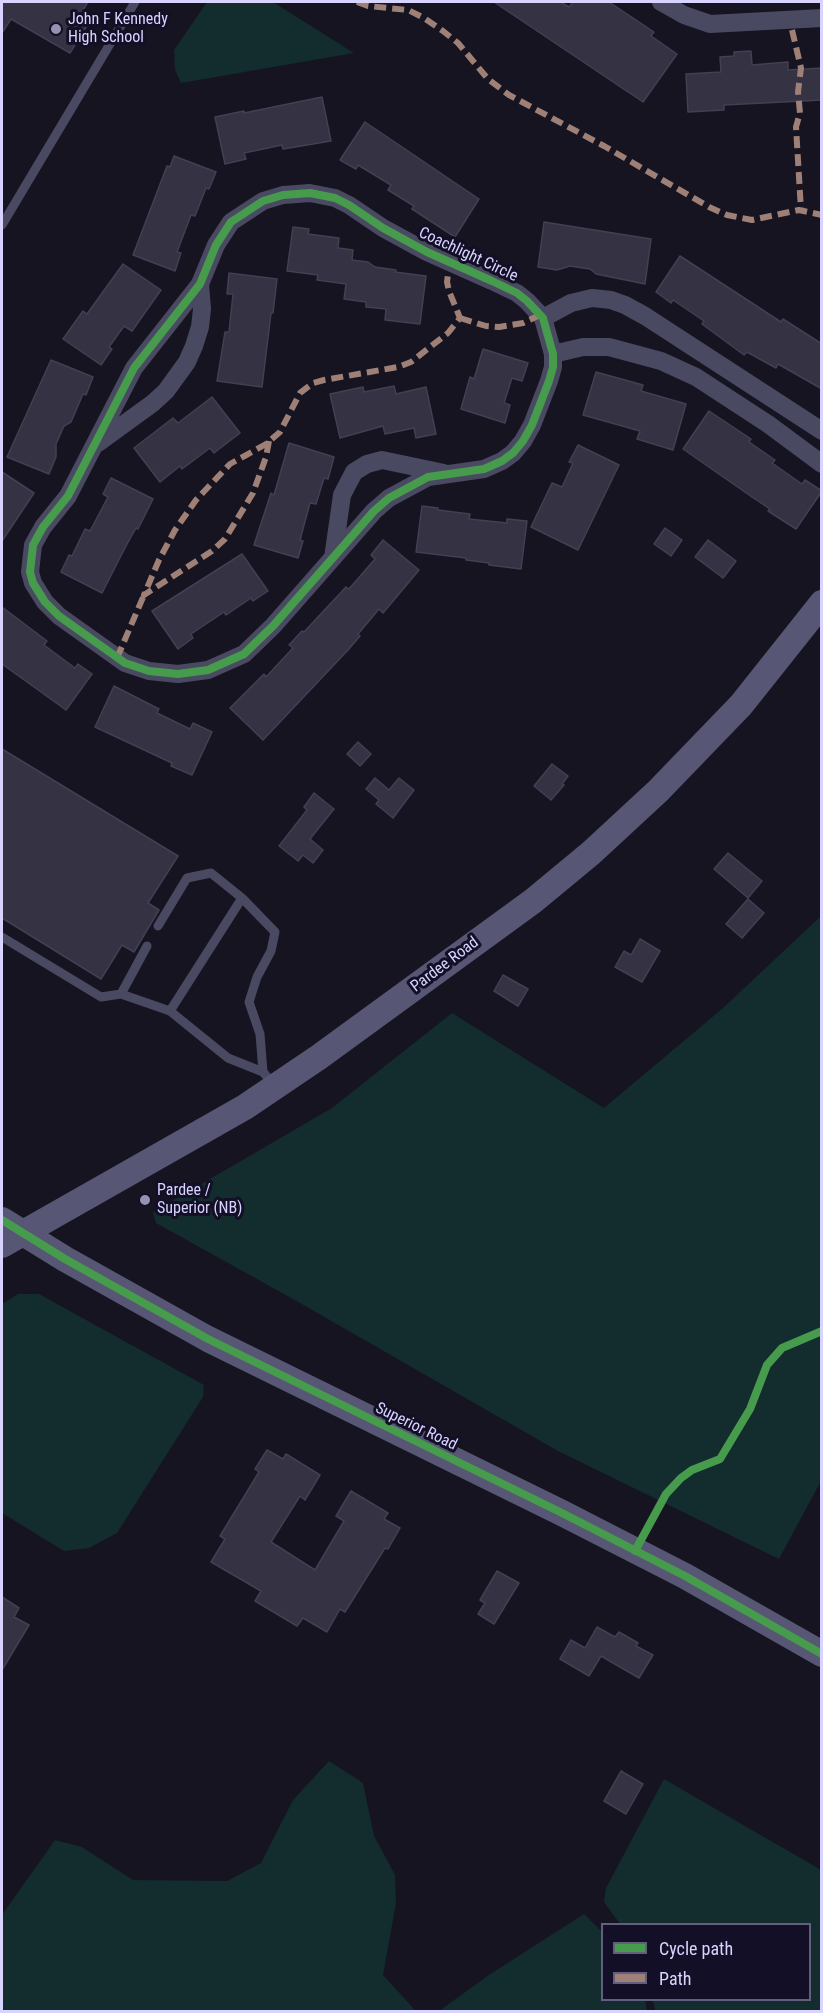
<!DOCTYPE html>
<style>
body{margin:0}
#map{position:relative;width:823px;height:2013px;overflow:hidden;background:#161421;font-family:"Roboto Condensed",sans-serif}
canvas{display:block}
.frame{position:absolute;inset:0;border:3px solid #d9d4ff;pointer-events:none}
.legend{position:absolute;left:601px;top:1923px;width:210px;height:78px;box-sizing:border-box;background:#130f26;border:2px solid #625e7d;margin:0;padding:8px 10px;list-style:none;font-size:18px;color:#d9d4ff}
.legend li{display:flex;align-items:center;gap:12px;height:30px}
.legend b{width:30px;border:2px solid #625e7d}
</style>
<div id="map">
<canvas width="823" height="2013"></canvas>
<div class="frame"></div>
<ul class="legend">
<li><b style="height:8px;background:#469c4c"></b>Cycle path</li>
<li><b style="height:8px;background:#9e8076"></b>Path</li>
</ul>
</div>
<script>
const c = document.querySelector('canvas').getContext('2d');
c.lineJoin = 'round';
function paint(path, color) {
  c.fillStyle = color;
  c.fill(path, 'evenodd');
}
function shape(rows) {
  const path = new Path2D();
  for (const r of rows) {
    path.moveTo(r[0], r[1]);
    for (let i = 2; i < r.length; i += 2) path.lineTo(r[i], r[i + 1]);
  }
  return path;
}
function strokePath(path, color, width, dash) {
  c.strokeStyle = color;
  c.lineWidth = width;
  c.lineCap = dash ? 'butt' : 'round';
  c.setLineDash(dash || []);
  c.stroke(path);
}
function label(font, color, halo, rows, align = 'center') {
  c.font = font + ' "Roboto Condensed",sans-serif';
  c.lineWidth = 6;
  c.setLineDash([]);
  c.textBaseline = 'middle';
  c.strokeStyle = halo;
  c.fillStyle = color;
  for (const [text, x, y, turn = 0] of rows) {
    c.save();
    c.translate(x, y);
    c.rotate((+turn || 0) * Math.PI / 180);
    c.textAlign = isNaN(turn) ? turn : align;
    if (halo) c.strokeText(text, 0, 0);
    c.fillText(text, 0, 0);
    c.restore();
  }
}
const green = shape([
 [207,2,273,2,354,53,181,83,175,70,174,50],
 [821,916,821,1481,779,1559,558,1451,293,1299,156,1223,153,1212,332,1108,452,1013,604,1108,723,1008],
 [18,1294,39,1294,204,1385,203,1397,117,1533,89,1548,64,1551,2,1513,2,1304],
 [329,1761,363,1783,374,1836,395,1875,396,1903,383,1975,415,2010,437,2011,2,2011,2,1915,55,1840,82,1847,133,1880,227,1881,261,1863,293,1800],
 [664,1779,821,1870,821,2011,655,2011,653,2000,810,2000,810,1924,620,1924,604,1902,606,1888],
 [584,1914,602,1932,602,2000,645,2000,647,2011,439,2011,489,1975]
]);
const building = shape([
 [2,2,88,2,78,18,88,24,70,53,11,19,2,33,2,2],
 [494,2,560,2,569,7,573,2,609,2,654,32,651,36,677,54,643,102,494,2],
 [751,51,752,65,788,62,788,70,822,68,822,100,724,105,724,110,688,112,686,74,721,72,720,57,734,56,734,52,751,51],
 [322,97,331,141,283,149,282,145,244,153,246,159,225,164,215,117,244,111,244,113,322,97],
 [365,122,479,199,455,237,412,209,414,206,388,190,391,185,358,165,356,169,340,160,365,122],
 [174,156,216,172,209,189,206,188,195,216,191,215,177,252,181,253,175,271,133,255,167,166,170,167,174,156],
 [544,222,651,239,645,284,596,274,590,269,570,266,557,270,538,267,544,222],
 [293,227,309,229,308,234,339,238,338,248,353,250,352,260,368,262,375,267,396,270,395,272,426,276,420,324,385,320,386,309,366,307,366,302,344,299,346,284,317,280,318,275,287,271,293,227],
 [680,256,781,322,783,319,822,344,822,389,778,364,776,368,747,352,744,355,702,324,704,321,673,300,671,303,656,292,680,256],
 [123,264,161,290,132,331,124,326,109,347,112,349,101,365,63,339,83,311,87,314,123,264],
 [229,273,277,279,273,313,271,313,262,387,217,381,225,332,229,332,233,294,227,294,229,273],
 [483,349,528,363,522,381,512,378,504,403,510,405,505,423,461,409,470,377,474,379,483,349],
 [51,360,93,377,86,395,83,394,71,422,64,426,56,444,56,457,49,474,7,457,51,360],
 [596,372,643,385,641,391,686,404,673,450,637,439,640,431,583,415,596,372],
 [394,386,396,394,426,387,436,434,416,438,414,428,385,434,383,426,340,438,330,394,363,387,364,392,394,386],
 [212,397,240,433,214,453,210,448,182,469,180,466,160,482,134,448,173,418,178,423,212,397],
 [709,411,751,439,749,442,775,460,772,463,802,484,805,480,822,491,796,529,768,511,770,509,752,497,683,449,709,411],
 [289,443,334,457,328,479,324,478,316,504,310,503,300,540,303,541,298,558,254,545,271,493,274,495,289,443],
 [578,445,619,465,578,550,531,527,552,483,562,487,573,463,569,462,578,445],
 [2,472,34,493,2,541,2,472],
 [111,478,153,499,138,529,136,528,126,546,102,593,61,572,69,555,72,556,85,529,90,531,108,497,103,494,111,478],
 [422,506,438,508,438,510,470,514,469,519,507,523,507,519,527,521,521,569,489,565,489,563,466,560,466,558,416,552,422,506],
 [665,528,682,540,671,556,654,544,665,528],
 [383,540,419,570,383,613,379,609,358,634,360,636,348,650,263,740,230,708,264,674,266,677,293,648,289,645,302,631,304,632,346,587,349,589,375,559,371,555,383,540],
 [708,540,736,561,723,578,695,557,708,540],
 [242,554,268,591,253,601,251,598,226,615,224,612,191,634,193,638,178,649,152,611,242,554],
 [2,607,47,641,44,645,75,668,78,664,92,674,66,710,2,664,2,607],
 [114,686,159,709,157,713,190,729,193,723,212,732,192,775,171,766,172,763,95,727,114,686],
 [358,742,371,754,360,766,347,754,358,742],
 [2,749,178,856,148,903,159,910,134,952,122,945,101,979,2,918,2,749],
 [552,764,568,776,562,784,564,785,551,800,534,786,552,764],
 [375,778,389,790,399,778,414,790,393,818,376,804,379,800,366,789,375,778],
 [314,793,334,809,310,839,323,850,313,863,303,855,298,861,279,846,307,810,304,807,314,793],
 [728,853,762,881,748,898,714,869,728,853],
 [748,899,764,913,742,938,726,924,748,899],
 [640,939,660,951,642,982,615,967,624,951,631,955,640,939],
 [503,975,528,989,518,1006,494,991,503,975],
 [267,1450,283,1459,286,1454,320,1475,305,1500,300,1496,271,1542,315,1570,344,1521,336,1516,351,1491,388,1513,384,1519,400,1528,388,1549,385,1548,345,1612,340,1609,327,1632,303,1618,297,1626,255,1601,261,1591,211,1562,225,1539,220,1536,259,1472,255,1469,267,1450],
 [497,1571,519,1583,494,1624,478,1614,485,1603,480,1600,497,1571],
 [2,1597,19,1608,14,1617,29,1625,2,1670,2,1597],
 [597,1627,615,1637,619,1632,638,1643,636,1646,653,1655,639,1678,601,1656,589,1676,560,1659,571,1640,585,1648,597,1627],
 [621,1771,643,1784,626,1814,604,1801,621,1771]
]);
const service = shape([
 [2,225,135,2],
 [158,926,187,878,211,873,242,898,275,932,271,951,257,977,249,1002,260,1034,263,1072],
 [2,937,101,997,121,994,170,1011,228,1058,263,1072,274,1085],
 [121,994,147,946],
 [170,1011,242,898]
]);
const minor = shape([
 [661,2,684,15,710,24,822,18],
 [310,193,335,198,349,205,383,228,427,252,492,281,517,293,527,301,543,318,553,354,553,367,549,381,532,425,523,441,513,453,502,461,484,469,428,477,389,498,374,511,273,626,244,654,208,670,178,674,149,671,125,663,59,616,45,602,33,583,30,572,33,545,43,527,68,496,134,368,200,284,216,245,231,222,263,201,283,195,310,193],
 [543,318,571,303,592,298,611,300,625,305,645,316,822,431],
 [553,354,583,347,609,347,661,361,696,377,768,424,822,464],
 [98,443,153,403,166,391,187,362,194,346,200,327,202,309,200,284],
 [333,558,342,495,354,472,367,464,382,460,444,473]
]);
const secondary = shape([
 [2,1220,65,1259,208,1339,562,1513,685,1576,822,1654],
 [2,1245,245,1107,319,1057,533,901,591,853,658,791,741,705,822,603]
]);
const quiet = shape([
 [357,2,368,6,408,10,424,18,443,31,458,43,488,79,509,95,604,146,709,207,727,215,752,220,799,210,822,215],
 [792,30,801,68,798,92,800,113,796,127,801,210],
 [460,318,486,326,499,327,523,323,540,315],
 [269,441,266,457,253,493,225,539,212,551,144,595,159,560,175,530,196,500,230,464,266,444,280,432,300,393,313,383,324,380,398,367,411,362,448,333,460,318,449,291,447,282,448,274],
 [117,658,144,595]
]);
const cycleway = shape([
 [310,193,335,198,349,205,383,228,427,252,492,281,517,293,527,301,543,318,553,354,553,367,549,381,532,425,523,441,513,453,502,461,484,469,428,477,389,498,374,511,273,626,244,654,208,670,178,674,149,671,125,663,59,616,45,602,33,583,30,572,33,545,43,527,68,496,134,368,200,284,216,245,231,222,263,201,283,195,310,193],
 [2,1220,65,1259,208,1339,562,1513,685,1576,822,1654],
 [635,1551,666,1494,681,1478,692,1470,720,1459,750,1409,767,1365,782,1348,822,1331]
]);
const markers = [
 [56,29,6,"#9591b1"],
 [145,1200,6,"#9591b1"]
];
const poiNames = [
 ["John F Kennedy",68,20],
 ["High School",68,38],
 ["Pardee /",157,1191],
 ["Superior (NB)",157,1209]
];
const streetNames = [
 ["Coachlight Circle",468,255,25],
 ["Pardee Road",445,965,-37],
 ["Superior Road",416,1427,26]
];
paint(green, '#132c2d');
paint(building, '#343243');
strokePath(building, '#433f54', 1.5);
strokePath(service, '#4a4962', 9);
strokePath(minor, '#4a4962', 18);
strokePath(secondary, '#575674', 26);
strokePath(quiet, '#9e8076', 6, [12, 6]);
strokePath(cycleway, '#469c4c', 8);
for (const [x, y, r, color] of markers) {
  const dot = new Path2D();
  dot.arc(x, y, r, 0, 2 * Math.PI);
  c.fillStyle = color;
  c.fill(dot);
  strokePath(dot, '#130f26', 2);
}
label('16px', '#d9d4ff', '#130f26', poiNames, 'left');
label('16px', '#d9d4ff', '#130f26', streetNames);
</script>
